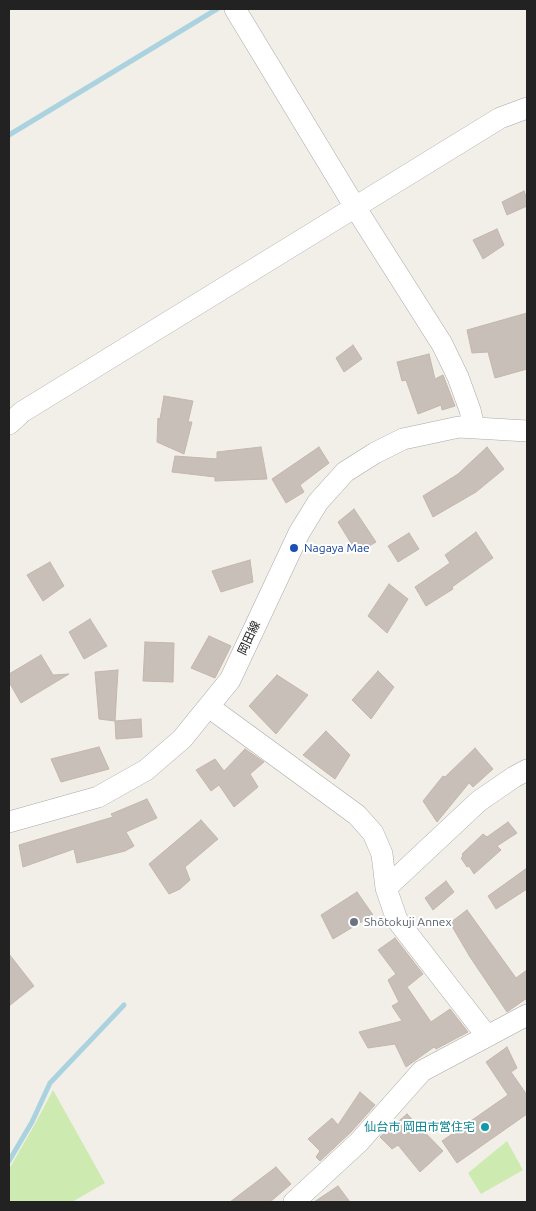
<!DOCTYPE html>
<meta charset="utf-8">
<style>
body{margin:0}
#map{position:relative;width:536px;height:1211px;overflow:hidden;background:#f2efe9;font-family:Ubuntu,sans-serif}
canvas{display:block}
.frame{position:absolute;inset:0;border:10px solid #222;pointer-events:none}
</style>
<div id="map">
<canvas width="536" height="1211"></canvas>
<div class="frame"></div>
</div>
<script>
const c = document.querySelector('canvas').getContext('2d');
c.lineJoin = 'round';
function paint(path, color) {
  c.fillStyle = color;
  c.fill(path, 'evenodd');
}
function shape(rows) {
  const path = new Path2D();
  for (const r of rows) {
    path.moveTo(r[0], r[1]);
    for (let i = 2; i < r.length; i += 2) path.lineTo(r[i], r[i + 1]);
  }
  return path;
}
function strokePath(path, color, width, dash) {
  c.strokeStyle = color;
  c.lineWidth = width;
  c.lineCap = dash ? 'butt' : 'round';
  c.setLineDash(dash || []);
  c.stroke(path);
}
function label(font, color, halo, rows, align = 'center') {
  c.font = font + ' Ubuntu,"Noto Sans JP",sans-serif';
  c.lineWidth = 4;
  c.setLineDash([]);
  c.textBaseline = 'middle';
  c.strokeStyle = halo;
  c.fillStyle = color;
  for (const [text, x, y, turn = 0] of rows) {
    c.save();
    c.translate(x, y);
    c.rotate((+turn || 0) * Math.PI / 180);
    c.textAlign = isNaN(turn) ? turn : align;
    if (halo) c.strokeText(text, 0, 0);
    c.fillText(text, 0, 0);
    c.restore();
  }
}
const grass = shape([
 [53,1090,105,1183,72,1202,9,1202,9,1169,35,1124],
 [507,1141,523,1170,481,1194,468,1173]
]);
const stream = shape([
 [9,135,217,9],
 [9,1161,32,1122,50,1083,124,1005]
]);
const building = shape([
 [524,191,527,199,527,206,507,215,502,202,524,191],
 [497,229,504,245,483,259,473,240,497,229],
 [527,313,527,369,495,378,488,352,472,353,467,330,527,313],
 [353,345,362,359,344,372,336,358,353,345],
 [429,354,435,379,443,375,455,406,442,410,441,405,418,414,406,380,402,381,397,362,429,354],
 [164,396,193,401,188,422,192,422,184,454,157,442,158,418,160,419,164,396],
 [261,447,267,479,215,481,215,477,172,472,175,456,217,459,217,452,261,447],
 [319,447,329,463,300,485,304,492,286,503,272,479,319,447],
 [487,447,504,469,476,492,433,517,423,496,458,474,487,447],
 [354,509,376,542,357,553,338,522,354,509],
 [476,532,493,558,452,587,453,589,426,606,415,587,450,563,445,555,476,532],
 [409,533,419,549,398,562,388,546,409,533],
 [250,560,253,582,221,592,212,571,250,560],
 [50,562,64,586,43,601,27,575,50,562],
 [389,584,408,599,387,633,368,616,389,584],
 [90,619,107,646,84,659,69,632,90,619],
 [209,636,231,646,215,678,191,668,209,636],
 [145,642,174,643,173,682,143,681,145,642],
 [41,655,53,675,69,674,21,703,9,682,9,674,41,655],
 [118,670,115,721,99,719,95,672,118,670],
 [378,671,394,687,371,719,352,700,378,671],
 [277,675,308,695,276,734,249,706,277,675],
 [141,719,142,737,116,739,115,721,141,719],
 [326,731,350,755,335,779,303,755,326,731],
 [99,747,109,769,61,782,51,759,99,747],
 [475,748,493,769,473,787,469,783,437,822,423,801,443,776,445,777,475,748],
 [245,749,264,762,250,774,258,787,234,807,219,785,211,791,196,770,215,759,224,771,245,749],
 [147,799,157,818,126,832,134,846,125,851,77,863,74,849,23,867,19,845,113,817,111,814,147,799],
 [201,820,218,839,185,867,190,880,180,889,169,894,149,864,201,820],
 [508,822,517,833,497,846,501,850,474,874,469,866,467,867,461,858,463,856,462,854,483,834,487,837,508,822],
 [527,868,527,889,496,909,488,896,527,868],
 [446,881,454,892,433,910,425,898,446,881],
 [357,892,373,915,333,939,321,915,357,892],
 [467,910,516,978,527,970,527,998,507,1012,470,957,450,923,467,910],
 [395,938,423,974,407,987,431,1022,450,1009,468,1032,436,1049,434,1047,406,1067,395,1044,368,1048,359,1032,402,1021,392,1006,399,1002,388,980,396,974,378,950,395,938],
 [9,954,34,986,9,1006,9,954],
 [507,1047,517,1068,511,1072,527,1095,527,1114,457,1163,442,1141,508,1095,486,1062,507,1047],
 [360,1092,375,1105,351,1132,320,1161,316,1157,320,1151,308,1139,332,1118,338,1125,360,1092],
 [407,1114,443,1151,420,1172,398,1145,392,1149,380,1137,407,1114],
 [276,1167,291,1184,270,1202,230,1202,276,1167],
 [338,1186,350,1202,314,1202,338,1186]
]);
const minor = shape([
 [235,9,355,207,442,344,458,377,470,410,474,427],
 [9,424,22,412,500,118,527,108],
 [209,707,357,815,373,833,382,854,386,888],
 [9,822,98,797,146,770,182,739,230,680,299,533,318,502,345,472,375,453,403,439,459,427,527,431],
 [487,1036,397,920,386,888,479,801,514,777,527,770],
 [294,1202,359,1142,422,1071,527,1015]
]);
const markers = [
 [294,548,5,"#1a4fb4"],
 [354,922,5,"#6b7280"],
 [485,1127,5,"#0f9aa8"]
];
const transitNames = [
 ["Nagaya Mae",304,548]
];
const streetNames = [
 ["岡田線",249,638,-65]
];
const worshipNames = [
 ["Shōtokuji Annex",364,922]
];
const cultureNames = [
 ["仙台市 岡田市営住宅",475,1127]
];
paint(grass, '#cdebb0');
strokePath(stream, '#aad3df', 5);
paint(building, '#c7bfb8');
strokePath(building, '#c4b6ab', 1);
strokePath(minor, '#a9a9a9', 22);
strokePath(minor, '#fff', 21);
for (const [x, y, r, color] of markers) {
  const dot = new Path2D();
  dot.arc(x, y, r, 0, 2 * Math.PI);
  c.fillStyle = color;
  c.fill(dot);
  strokePath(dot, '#fff', 2);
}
label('12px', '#164399', '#fff', transitNames, 'left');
label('12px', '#222', '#fff', streetNames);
label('12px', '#5b616d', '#fff', worshipNames, 'left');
label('12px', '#0d838f', '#fff', cultureNames, 'right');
</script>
